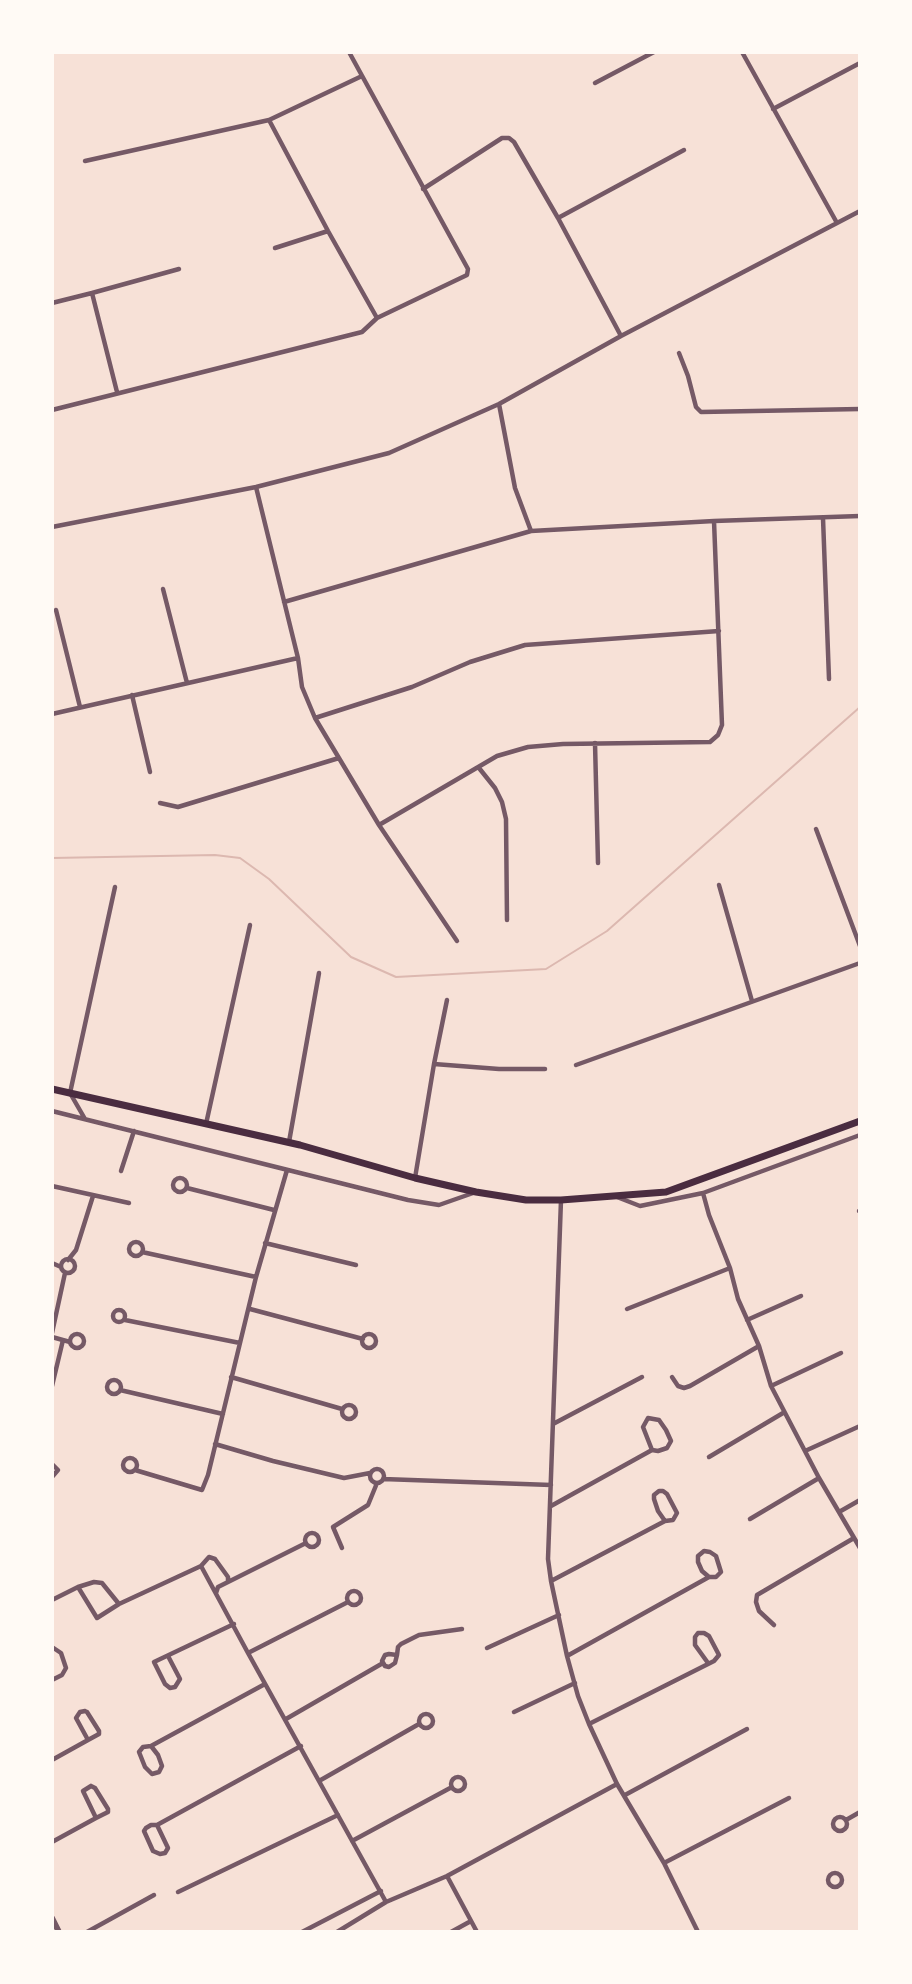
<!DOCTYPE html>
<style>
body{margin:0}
#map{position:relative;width:912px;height:1984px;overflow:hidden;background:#f7e1d7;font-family:"Noto Sans",sans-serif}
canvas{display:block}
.frame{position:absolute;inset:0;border:54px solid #fffaf5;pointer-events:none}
</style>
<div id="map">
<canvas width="912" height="1984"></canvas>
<div class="frame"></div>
</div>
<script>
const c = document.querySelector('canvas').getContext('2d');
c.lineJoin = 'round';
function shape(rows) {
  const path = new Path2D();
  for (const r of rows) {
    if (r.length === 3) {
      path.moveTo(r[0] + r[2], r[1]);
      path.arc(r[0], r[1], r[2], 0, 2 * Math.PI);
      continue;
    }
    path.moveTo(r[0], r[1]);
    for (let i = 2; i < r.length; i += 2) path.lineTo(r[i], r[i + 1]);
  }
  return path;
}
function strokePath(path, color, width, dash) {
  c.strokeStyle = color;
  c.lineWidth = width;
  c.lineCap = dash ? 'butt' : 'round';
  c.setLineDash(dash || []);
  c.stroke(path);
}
const stream = shape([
 [52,858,215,855,240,858,269,879,351,957,396,977,546,969,607,931,860,707]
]);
const minor = shape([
 [742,52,837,223],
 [595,83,654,52],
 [773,109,860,63],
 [269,120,362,76],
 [85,161,269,120,328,231,377,318],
 [423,189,502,138,509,138,514,142,558,218,621,336],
 [558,218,684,150],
 [275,248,328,231],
 [52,303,92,293],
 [679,353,688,376,696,407,701,412,860,409],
 [117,392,92,293,179,269],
 [499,404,515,488,531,531],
 [52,410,362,332,377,318,467,275,468,269,349,52],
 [256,487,298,658,302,687,315,718,379,825,457,941],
 [823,518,829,679],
 [52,527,256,487,389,453,499,404,621,336,860,211],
 [163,589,187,683],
 [284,602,531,531,714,521,860,516],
 [56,610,80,707],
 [132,695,150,772],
 [52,714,298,658],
 [315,718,412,687,470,662,525,645,719,631],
 [595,743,598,863],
 [479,768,495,788,502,802,506,819,507,920],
 [160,803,178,807,339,758],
 [379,825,497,756,528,747,563,744,710,742,718,735,722,725,714,521],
 [816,829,860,946],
 [719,885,752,1001],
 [434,1064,499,1069,545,1069],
 [576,1065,860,963],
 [52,1111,408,1200,439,1205,476,1192],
 [85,1119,70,1093,115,887],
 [206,1124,250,925],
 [289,1142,319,973],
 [121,1171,134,1131],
 [415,1178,434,1064,447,1000],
 [180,1185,7],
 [52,1186,129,1203],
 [187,1188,274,1210],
 [703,1193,709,1215,730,1268,738,1299,759,1346,771,1386,819,1478,860,1548],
 [617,1197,640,1206,703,1193,860,1135],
 [561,1200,548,1559,551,1581,567,1656,578,1696,589,1724,617,1784,664,1863,698,1932],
 [859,1211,860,1211],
 [136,1249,7],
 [265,1243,356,1265],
 [142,1252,256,1277],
 [68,1266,7],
 [68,1260,76,1250,93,1196],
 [52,1263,61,1267],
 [250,1309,363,1339],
 [627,1309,730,1268],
 [119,1316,6],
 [125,1320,240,1343],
 [747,1320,801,1296],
 [52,1333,65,1273],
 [369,1341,7],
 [77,1341,7],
 [52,1337,70,1342],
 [231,1377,342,1409],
 [672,1377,678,1386,684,1388,690,1386,759,1346],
 [114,1387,7],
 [52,1386,63,1340],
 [771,1386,841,1353],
 [120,1390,223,1414],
 [349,1412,7],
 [553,1424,642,1377],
 [215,1444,273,1461,344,1478,370,1473],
 [805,1451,860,1426],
 [709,1457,783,1413],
 [130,1465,7],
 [52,1464,58,1470,52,1477],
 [377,1476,7],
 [135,1470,202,1490,208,1475,256,1277,287,1170],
 [383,1479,551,1485],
 [551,1506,652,1450,658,1451,667,1448,671,1441,666,1430,659,1420,648,1418,643,1427,652,1450],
 [839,1512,860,1500],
 [750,1519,819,1478],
 [312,1540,7],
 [342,1548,333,1527,368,1505,377,1483],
 [201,1566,248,1653,386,1902],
 [551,1581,665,1521,673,1520,677,1513,667,1494,663,1491,659,1491,654,1495,654,1499,658,1511,665,1521],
 [78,1587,97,1618,119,1604,201,1566,209,1557,215,1559,228,1577,228,1582],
 [354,1598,7],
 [216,1593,218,1587,306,1543],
 [52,1600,78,1587,94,1582,102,1583,119,1604],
 [774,1625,759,1611,756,1602,757,1595,854,1538],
 [52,1647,61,1653,66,1668,62,1675,52,1680],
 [487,1648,559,1615],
 [248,1653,348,1602],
 [389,1654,397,1655,395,1663,389,1667,385,1666,382,1661,385,1655,389,1654],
 [397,1655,398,1647,401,1644,419,1635,462,1629],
 [168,1656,180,1679,175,1687,170,1688,165,1684,154,1662,234,1624],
 [567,1656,709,1577,716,1577,721,1572,716,1556,710,1552,704,1551,698,1556,698,1562,702,1571,709,1577],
 [85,1711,87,1712,99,1731,99,1734,88,1740,76,1718,80,1712,85,1711],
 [514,1712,575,1683],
 [426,1721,7],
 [286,1719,383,1663],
 [589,1724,714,1661,719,1655,709,1636,704,1633,698,1633,695,1637,695,1645,708,1663],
 [151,1746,158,1755,162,1766,159,1772,152,1774,145,1767,139,1752,143,1747,151,1746,265,1684],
 [52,1760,88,1740],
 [458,1784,7],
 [319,1781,419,1724],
 [91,1786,95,1788,108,1809,108,1812,96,1818,83,1791,91,1786],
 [625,1795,747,1729],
 [840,1824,7],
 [846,1820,860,1812],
 [157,1825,168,1848,165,1853,160,1854,153,1851,144,1831,146,1828,151,1825,157,1825,301,1746],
 [352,1841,452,1787],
 [52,1842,96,1818],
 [664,1863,789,1798],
 [835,1880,7],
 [447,1876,477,1932],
 [178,1892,338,1815],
 [87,1932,154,1895],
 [302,1932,381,1891],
 [337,1932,386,1902,447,1876,617,1784],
 [451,1932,471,1921]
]);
const tertiary = shape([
 [52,1918,59,1932]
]);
const secondary = shape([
 [52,1089,300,1145,415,1178,476,1192,526,1200,561,1200,666,1192,860,1121]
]);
strokePath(stream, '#dcb8b0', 2);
strokePath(minor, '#755966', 4.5);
strokePath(tertiary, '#755966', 6);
strokePath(secondary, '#4a2c40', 7);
</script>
